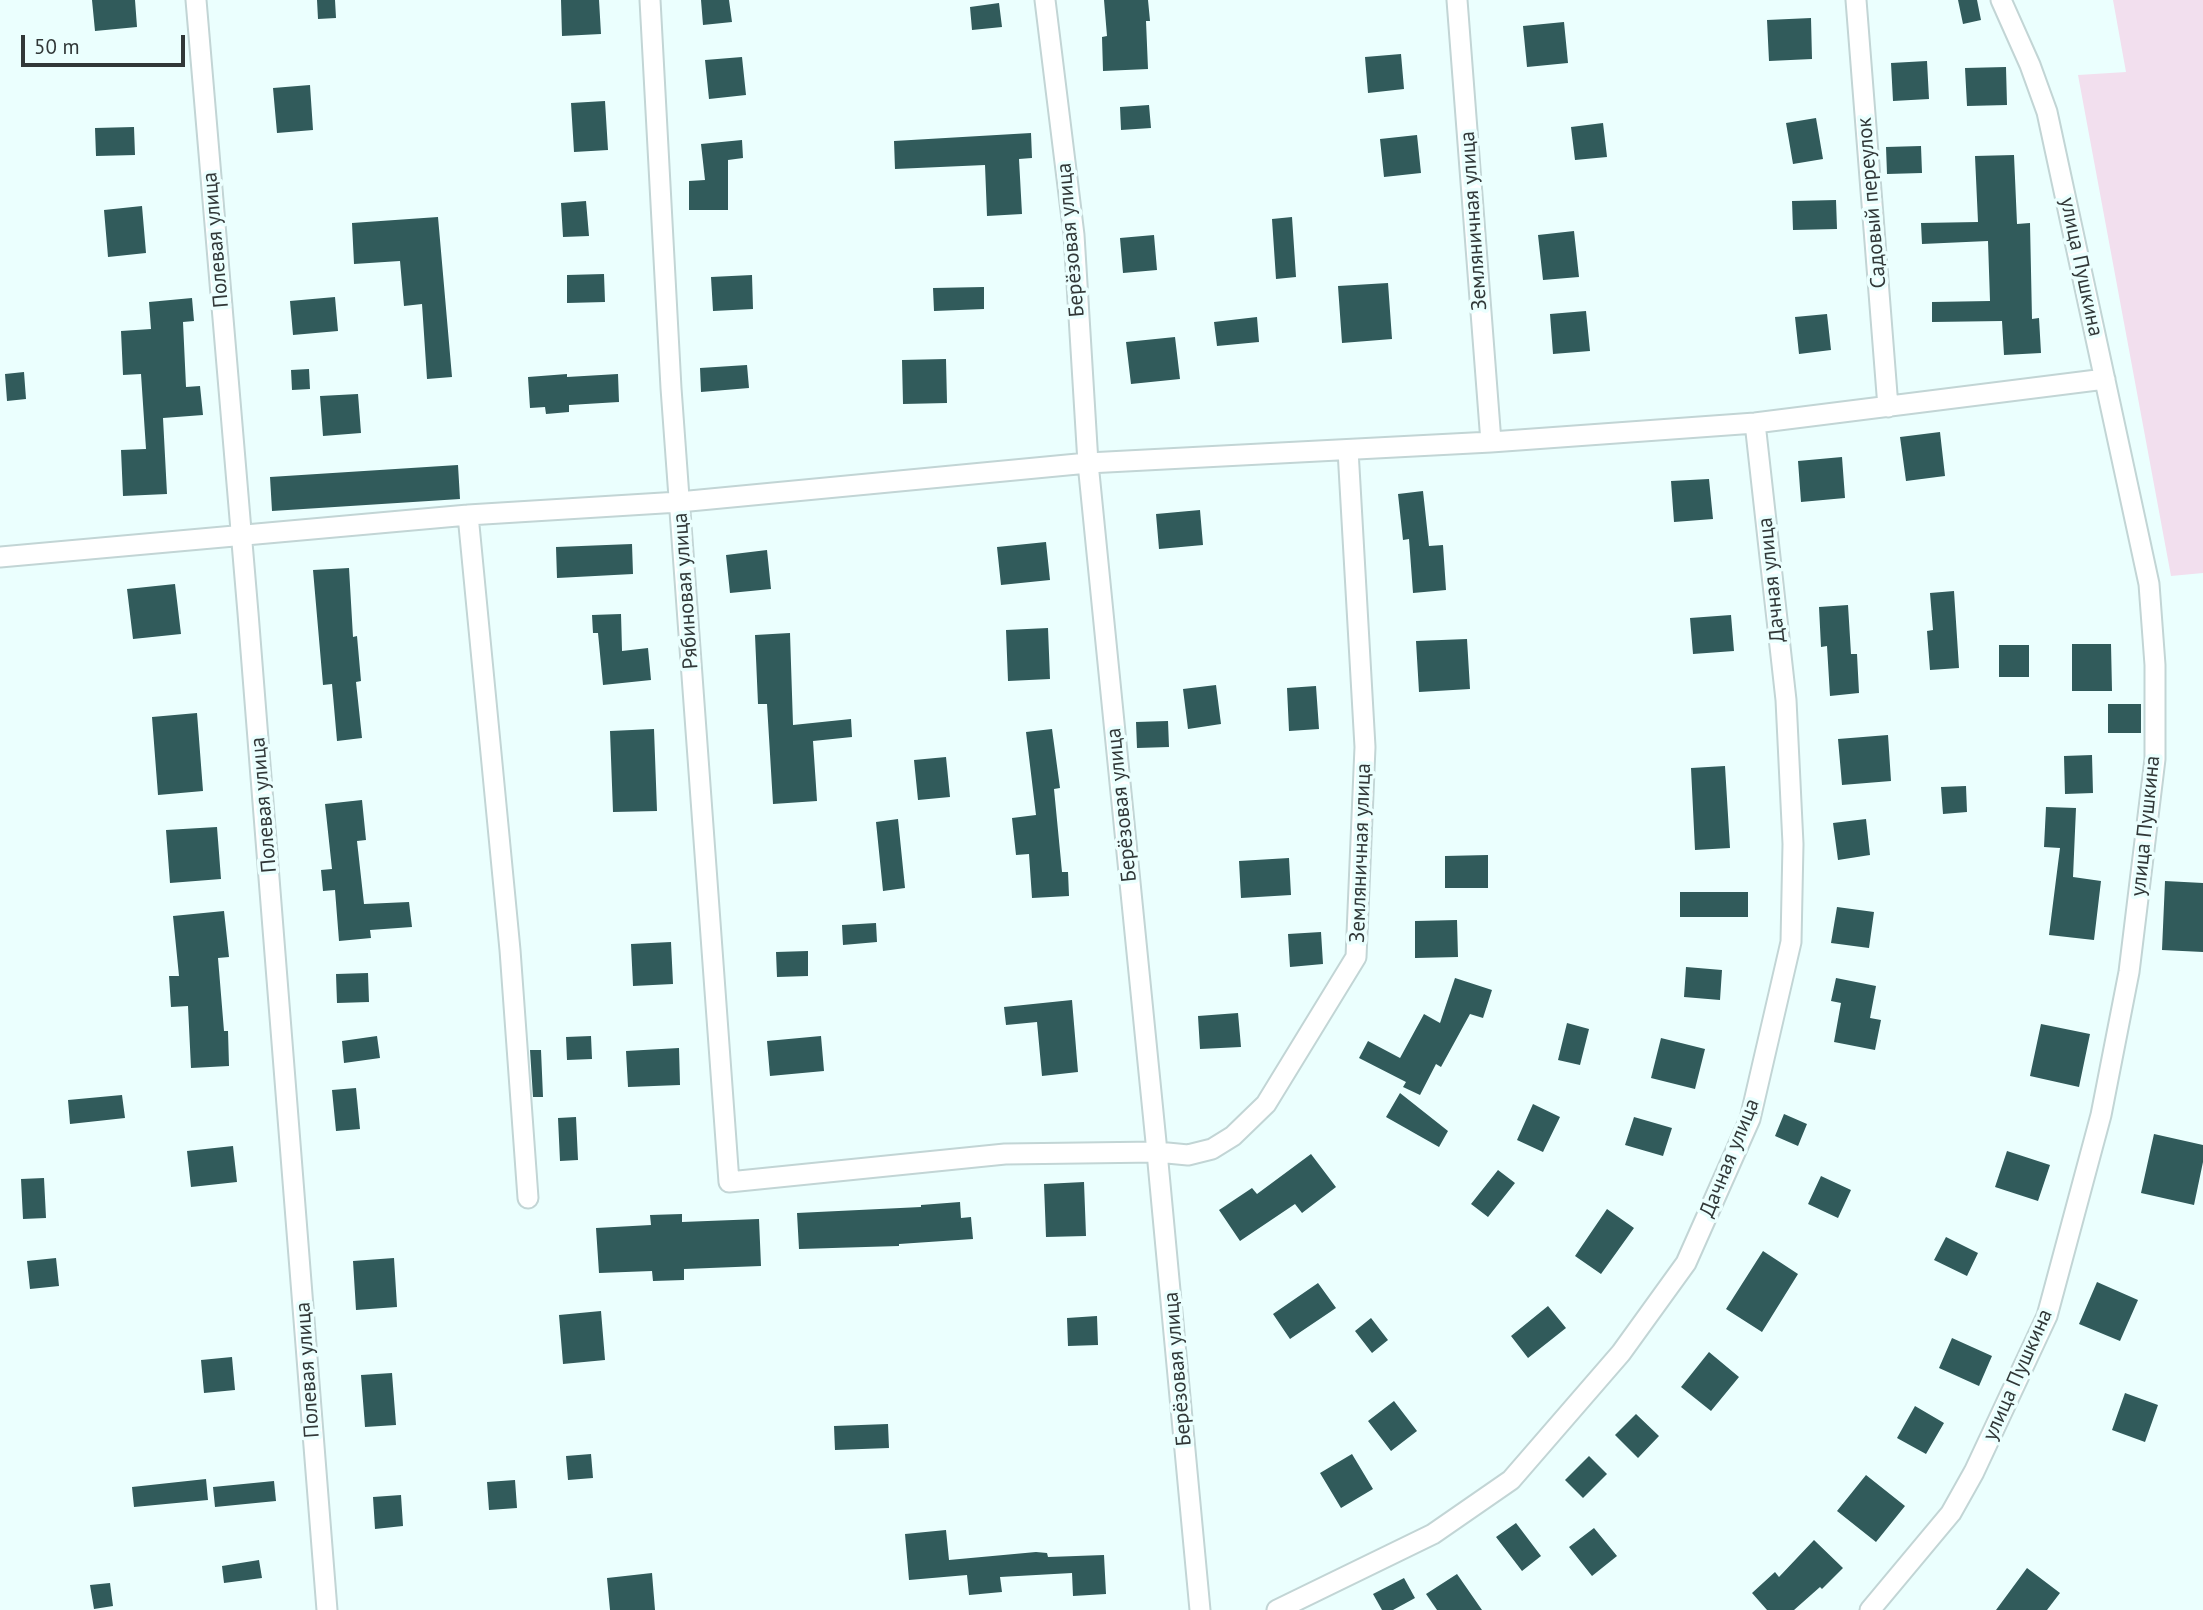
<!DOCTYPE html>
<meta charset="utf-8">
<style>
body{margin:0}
#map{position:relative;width:2203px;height:1610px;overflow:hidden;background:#ebfffe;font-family:"PT Sans",sans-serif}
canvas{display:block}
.scale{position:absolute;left:21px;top:35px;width:164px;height:32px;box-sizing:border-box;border:4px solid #313838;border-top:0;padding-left:9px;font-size:21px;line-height:24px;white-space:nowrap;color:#313838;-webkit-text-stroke:5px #ebfffe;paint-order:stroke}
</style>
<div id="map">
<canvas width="2203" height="1610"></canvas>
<div class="scale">50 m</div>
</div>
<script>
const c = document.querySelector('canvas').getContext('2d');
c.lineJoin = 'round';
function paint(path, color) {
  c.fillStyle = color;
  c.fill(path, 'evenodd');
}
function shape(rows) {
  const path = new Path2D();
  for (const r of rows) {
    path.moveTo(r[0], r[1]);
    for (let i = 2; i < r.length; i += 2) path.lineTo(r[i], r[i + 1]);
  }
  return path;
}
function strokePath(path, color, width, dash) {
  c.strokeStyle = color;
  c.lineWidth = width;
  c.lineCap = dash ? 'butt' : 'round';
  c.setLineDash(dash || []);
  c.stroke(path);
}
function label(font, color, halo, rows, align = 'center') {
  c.font = font + ' "PT Sans",sans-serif';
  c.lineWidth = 7;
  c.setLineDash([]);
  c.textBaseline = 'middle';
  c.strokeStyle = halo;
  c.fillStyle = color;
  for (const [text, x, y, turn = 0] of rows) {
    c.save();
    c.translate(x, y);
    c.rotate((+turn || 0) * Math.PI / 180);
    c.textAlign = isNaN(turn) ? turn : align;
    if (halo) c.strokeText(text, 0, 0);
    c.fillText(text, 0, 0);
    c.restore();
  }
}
const green = shape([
 [2113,0,2203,0,2203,573,2171,576,2078,75,2126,72]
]);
const building = shape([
 [92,0,135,0,137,27,95,31],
 [317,0,335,0,336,18,318,19],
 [561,0,599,0,601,34,562,36],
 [701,0,729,0,732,22,703,25],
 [1104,0,1148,0,1150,21,1146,21,1148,69,1103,71,1102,37,1107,36],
 [1958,0,1977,0,1981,20,1963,24],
 [999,3,1002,27,972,30,970,7],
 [1811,18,1812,59,1769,61,1767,20],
 [1564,22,1568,63,1527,67,1523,26],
 [1401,54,1404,89,1368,93,1365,57],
 [742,57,746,95,709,99,705,60],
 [1927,61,1929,99,1893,101,1891,63],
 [2006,67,2007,105,1967,106,1965,68],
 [310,85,313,130,277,133,273,88],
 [605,101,608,150,574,152,571,103],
 [1149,105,1151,128,1121,130,1120,107],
 [1816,118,1823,159,1793,164,1786,123],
 [1603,123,1607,157,1575,160,1571,127],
 [134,127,135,155,96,156,95,128],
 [1031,133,1032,158,1019,159,1022,214,987,216,985,165,895,169,894,141],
 [1417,135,1421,173,1384,177,1380,139],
 [742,140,743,158,728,160,728,210,689,210,689,181,705,180,701,144],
 [1921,146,1922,173,1887,174,1886,147],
 [2014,155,2017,224,2030,223,2032,319,2039,318,2041,353,2004,355,2002,321,1932,322,1932,302,1990,301,1988,241,1922,244,1921,223,1978,222,1975,156],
 [1836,200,1837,229,1793,230,1792,201],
 [586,201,589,236,563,237,561,203],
 [142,206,146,253,108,257,104,210],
 [438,217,452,377,427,379,422,304,404,306,400,261,354,264,352,223],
 [1292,217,1296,277,1276,279,1272,219],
 [1574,231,1579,277,1543,280,1538,235],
 [1154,235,1157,270,1123,273,1120,238],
 [604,274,605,302,567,303,567,275],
 [752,275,753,309,713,311,711,277],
 [1388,283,1392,339,1342,343,1338,286],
 [984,287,984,309,934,311,933,288],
 [335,297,338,331,293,335,290,301],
 [192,298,194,321,183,322,186,387,200,386,203,415,163,418,167,494,123,496,121,450,146,449,141,374,123,375,121,331,151,329,149,302],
 [1586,311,1590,351,1553,354,1550,314],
 [1827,314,1831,350,1799,354,1795,317],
 [1257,317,1259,342,1217,346,1214,322],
 [1175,337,1180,379,1131,384,1126,342],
 [946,359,947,403,903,404,902,360],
 [747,365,749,388,701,392,700,368],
 [309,369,310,389,292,390,291,370],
 [24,372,26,399,7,401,5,374],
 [567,374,567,377,618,374,619,402,569,405,569,412,546,414,545,407,530,408,528,377],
 [358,394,361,433,323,436,320,396],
 [1940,432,1945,476,1906,481,1900,437],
 [1842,457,1845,498,1801,502,1798,461],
 [458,465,460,499,272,511,270,477],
 [1709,479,1713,519,1674,522,1671,481],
 [1423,491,1429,546,1443,545,1446,590,1413,593,1409,539,1403,540,1398,494],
 [1200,510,1203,545,1159,549,1156,514],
 [1046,542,1050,580,1001,585,997,547],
 [632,544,633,574,557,578,556,547],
 [767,550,771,589,730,593,726,555],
 [349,568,353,637,357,636,361,681,356,682,362,738,337,741,332,684,323,685,313,570],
 [175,584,181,634,133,639,127,589],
 [1954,591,1959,668,1930,670,1927,631,1933,630,1930,593],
 [1848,605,1851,654,1857,654,1859,693,1830,696,1827,646,1821,647,1819,607],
 [621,614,622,651,648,648,651,680,603,685,598,633,593,633,592,615],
 [1731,615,1734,651,1693,654,1690,618],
 [1048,628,1050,679,1008,681,1006,630],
 [790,633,793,725,851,719,852,737,813,741,817,801,773,804,767,704,758,704,755,635],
 [1467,639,1470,689,1419,692,1416,641],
 [2072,644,2111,644,2112,691,2072,691],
 [1999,645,2029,645,2029,677,1999,677],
 [1216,685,1221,724,1188,729,1183,689],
 [1316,686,1319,729,1289,731,1287,688],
 [2108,704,2141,704,2141,733,2108,733],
 [197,713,203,791,158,795,152,717],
 [1168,721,1169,747,1137,748,1136,722],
 [654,729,657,811,613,812,610,731],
 [1052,729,1060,788,1054,789,1062,872,1068,872,1069,896,1032,898,1029,854,1016,855,1012,818,1036,815,1026,732],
 [1888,735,1891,781,1842,785,1838,739],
 [2092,755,2093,793,2065,794,2064,756],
 [946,757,950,797,918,800,914,760],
 [1725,766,1730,848,1695,850,1691,768],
 [1966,786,1967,812,1943,814,1941,787],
 [362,800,366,840,357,841,364,904,409,902,412,927,370,930,371,938,339,941,335,890,323,891,321,870,332,869,325,804],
 [2046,807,2076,808,2073,877,2101,881,2094,940,2049,935,2060,848,2044,847],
 [898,819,905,888,883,891,876,822],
 [1866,819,1870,855,1838,860,1833,823],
 [217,827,221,879,170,883,166,830],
 [1488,855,1488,888,1445,888,1445,856],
 [1289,858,1291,895,1241,898,1239,861],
 [2165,881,2203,883,2203,952,2162,950],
 [1680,892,1748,892,1748,917,1680,917],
 [1837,907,1874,912,1869,948,1831,943],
 [224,911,229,957,218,958,224,1031,228,1031,229,1066,191,1068,188,1006,171,1007,169,976,179,976,173,916],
 [1457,920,1458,957,1415,958,1415,921],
 [876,923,877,942,843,945,842,925],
 [1321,932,1323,964,1290,967,1288,934],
 [671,942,673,984,633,986,631,944],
 [808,951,808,976,777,977,776,952],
 [1686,967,1722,970,1720,1000,1684,997],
 [368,973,369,1002,337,1003,336,974],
 [1455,978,1492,990,1483,1018,1470,1014,1441,1067,1436,1064,1420,1095,1403,1087,1406,1082,1359,1058,1368,1041,1400,1058,1424,1014,1440,1023],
 [1836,978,1876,986,1870,1018,1881,1020,1875,1050,1834,1042,1841,1003,1831,1001],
 [1072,1000,1078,1072,1042,1076,1037,1022,1006,1025,1004,1007],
 [1238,1013,1241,1047,1200,1049,1198,1016],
 [1567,1023,1589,1029,1580,1065,1558,1060],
 [2041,1024,2090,1034,2079,1087,2030,1076],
 [377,1036,380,1058,344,1063,342,1041],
 [591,1036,592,1059,567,1060,566,1037],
 [821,1036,824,1071,770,1076,767,1041],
 [1661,1038,1705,1049,1695,1089,1651,1078],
 [679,1048,680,1085,628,1087,626,1051],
 [530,1050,541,1050,543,1097,533,1097],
 [356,1088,360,1129,336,1131,332,1090],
 [1400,1093,1448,1131,1439,1147,1386,1117],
 [122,1095,125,1118,70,1124,68,1100],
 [1533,1104,1560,1117,1543,1152,1517,1140],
 [1784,1114,1807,1124,1798,1146,1775,1136],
 [576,1117,578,1160,560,1161,558,1118],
 [1634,1117,1672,1128,1663,1156,1625,1145],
 [2154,1134,2203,1145,2203,1162,2194,1205,2141,1193],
 [233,1146,237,1182,191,1187,187,1151],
 [2007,1151,2050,1165,2038,1201,1995,1187],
 [1311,1154,1336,1187,1302,1213,1295,1204,1240,1241,1219,1210,1252,1188,1257,1194],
 [1498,1170,1515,1183,1488,1217,1471,1204],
 [1821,1176,1851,1190,1838,1218,1808,1204],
 [44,1178,46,1218,23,1219,21,1179],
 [1084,1182,1086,1236,1046,1237,1044,1184],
 [960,1202,961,1218,971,1217,973,1239,899,1244,899,1246,799,1249,797,1213,921,1207,921,1205],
 [1607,1209,1634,1228,1601,1274,1575,1256],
 [682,1214,682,1222,759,1219,761,1266,684,1269,684,1280,653,1281,652,1271,599,1273,596,1228,651,1225,650,1215],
 [1946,1237,1978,1253,1967,1276,1934,1260],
 [1763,1251,1798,1274,1762,1332,1726,1309],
 [56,1258,59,1286,30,1289,27,1261],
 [394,1258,397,1307,356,1310,353,1261],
 [2097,1282,2138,1300,2120,1341,2079,1324],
 [1318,1283,1336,1308,1290,1339,1273,1314],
 [1548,1306,1566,1328,1528,1358,1511,1336],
 [601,1311,605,1360,563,1364,559,1315],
 [1097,1316,1098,1345,1068,1346,1067,1318],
 [1371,1318,1388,1340,1372,1353,1355,1331],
 [1952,1338,1992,1356,1979,1386,1939,1368],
 [1709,1352,1739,1377,1711,1411,1681,1387],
 [232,1357,235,1390,204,1393,201,1360],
 [392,1373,396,1425,365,1427,361,1375],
 [2125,1393,2158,1405,2145,1442,2112,1430],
 [1394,1401,1417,1431,1391,1451,1368,1421],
 [1915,1406,1944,1423,1926,1454,1897,1438],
 [1636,1414,1659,1436,1638,1458,1615,1435],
 [888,1424,889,1448,835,1450,834,1426],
 [591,1454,593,1478,568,1480,566,1456],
 [1352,1454,1373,1489,1341,1508,1320,1473],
 [1589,1456,1607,1474,1583,1498,1565,1480],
 [1866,1475,1905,1506,1876,1542,1837,1511],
 [206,1479,208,1500,134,1507,132,1487],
 [515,1480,517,1508,489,1510,487,1482],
 [274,1481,276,1501,215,1507,213,1487],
 [401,1495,403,1526,375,1529,373,1497],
 [1516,1523,1541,1556,1522,1571,1496,1537],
 [1594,1528,1617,1556,1592,1576,1569,1547],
 [946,1530,949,1560,1036,1552,1047,1553,1048,1557,1104,1555,1106,1594,1073,1596,1072,1573,1000,1577,1002,1592,969,1595,967,1575,909,1580,905,1534],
 [1814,1540,1843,1568,1822,1589,1820,1587,1794,1610,1767,1610,1752,1593,1775,1572,1779,1577],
 [259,1560,262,1578,224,1583,222,1566],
 [2027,1568,2060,1593,2047,1610,1996,1610],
 [652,1573,655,1610,610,1610,607,1578],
 [1457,1574,1482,1610,1437,1610,1426,1594],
 [1404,1578,1415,1598,1393,1610,1382,1610,1373,1594],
 [110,1583,113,1606,94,1609,90,1585]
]);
const minor = shape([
 [196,0,248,613,327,1610],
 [650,0,671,388,729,1182,1005,1154,1157,1152,1188,1155,1212,1149,1233,1136,1266,1104,1356,957,1365,747,1348,450],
 [1045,0,1074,235,1088,463,1157,1152,1200,1610],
 [1457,0,1491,442],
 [1856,0,1888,407],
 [468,515,510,950,528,1198],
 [0,557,468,515,679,502,1088,463,1491,442,1755,423,2105,379],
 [1277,1610,1433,1534,1511,1480,1621,1353,1686,1263,1750,1119,1791,942,1793,844,1786,700,1755,423],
 [1870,1610,1951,1513,1974,1472,2047,1316,2101,1115,2129,972,2155,759,2155,665,2149,584,2047,112,2030,65,2001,0]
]);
const streetNames = [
 ["Садовый переулок",1872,203,-95],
 ["Земляничная улица",1474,221,-94],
 ["Полевая улица",216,240,-95],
 ["Берёзовая улица",1071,240,-95],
 ["улица Пушкина",2081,267,78],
 ["Дачная улица",1772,580,-96],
 ["Рябиновая улица",686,591,-94],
 ["Полевая улица",264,805,-95],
 ["Берёзовая улица",1122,805,-96],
 ["улица Пушкина",2146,826,-84],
 ["Земляничная улица",1361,853,-88],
 ["Дачная улица",1730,1158,-68],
 ["Берёзовая улица",1178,1369,-95],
 ["Полевая улица",308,1370,-94],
 ["улица Пушкина",2018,1375,-66]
];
paint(green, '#f2dfee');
paint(building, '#315b5b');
strokePath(minor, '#c2d5d5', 23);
strokePath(minor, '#fff', 19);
label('21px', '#313838', '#ebfffe', streetNames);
</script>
